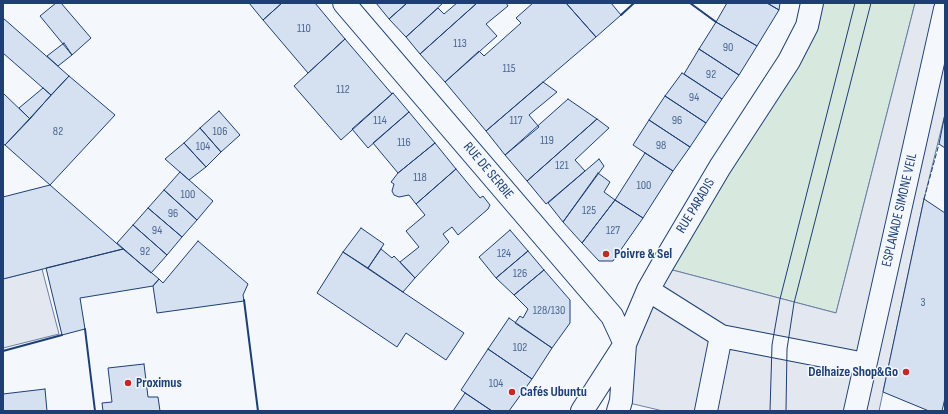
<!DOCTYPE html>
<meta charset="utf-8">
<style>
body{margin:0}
#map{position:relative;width:948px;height:414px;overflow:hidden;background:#f4f7fb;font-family:"Sofia Sans Condensed",sans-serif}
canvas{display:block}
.frame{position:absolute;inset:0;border:4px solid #1d3f73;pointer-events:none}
</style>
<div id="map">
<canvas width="948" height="414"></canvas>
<div class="frame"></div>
</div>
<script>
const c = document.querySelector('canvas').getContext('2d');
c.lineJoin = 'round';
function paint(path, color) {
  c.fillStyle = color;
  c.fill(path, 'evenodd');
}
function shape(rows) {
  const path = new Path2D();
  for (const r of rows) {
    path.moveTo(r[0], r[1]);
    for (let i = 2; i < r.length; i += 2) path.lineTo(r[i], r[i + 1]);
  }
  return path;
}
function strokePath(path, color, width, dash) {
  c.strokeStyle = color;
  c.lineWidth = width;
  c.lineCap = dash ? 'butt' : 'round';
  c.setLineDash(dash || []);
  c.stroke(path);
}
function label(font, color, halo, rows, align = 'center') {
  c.font = font + ' "Sofia Sans Condensed",sans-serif';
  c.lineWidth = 3;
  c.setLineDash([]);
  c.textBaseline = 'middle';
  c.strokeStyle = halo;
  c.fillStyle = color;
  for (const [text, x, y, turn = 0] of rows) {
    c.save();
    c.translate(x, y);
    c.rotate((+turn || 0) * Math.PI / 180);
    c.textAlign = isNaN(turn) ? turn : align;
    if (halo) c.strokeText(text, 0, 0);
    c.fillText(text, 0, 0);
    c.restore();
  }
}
const green = shape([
 [812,3,915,3,836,313,661,267,812,3]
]);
const parking = shape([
 [915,3,945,3,945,114,924,199,879,411,663,411,621,401,625,344,661,267,836,313,915,3],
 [42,269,59,334,3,348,3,279,42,269]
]);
const building = shape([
 [56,3,61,3,91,38,72,55,40,16,56,3],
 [249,3,282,3,263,20,249,3],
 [282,3,315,3,345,39,308,73,263,20,282,3],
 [376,3,407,3,389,19,376,3],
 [407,3,443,3,406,37,389,19,407,3],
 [457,3,477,3,420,54,406,37,438,8,444,14,457,3],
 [477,3,506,3,508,6,486,24,497,36,445,82,420,54,477,3],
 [533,3,566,3,596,37,486,131,445,82,479,51,484,56,521,23,516,18,533,3],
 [566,3,611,3,621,15,596,37,566,3],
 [727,3,767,3,779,10,757,46,716,22,727,3],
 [767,3,780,3,779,10,767,3],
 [3,18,69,76,51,95,3,53,3,18],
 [716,22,757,46,739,75,699,49,716,22],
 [345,39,392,94,341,140,294,86,345,39],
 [64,43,72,55,58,66,47,56,64,43],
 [699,49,739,75,722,99,684,74,699,49],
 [682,73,722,99,706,123,665,96,682,73],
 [69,76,115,115,50,185,5,145,69,76],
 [543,82,557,92,529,115,539,127,505,155,486,131,543,82],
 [43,88,51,95,30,119,19,108,43,88],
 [3,93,30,119,5,145,3,144,3,93],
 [393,93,409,112,368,148,352,129,393,93],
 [665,96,706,123,690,147,649,120,665,96],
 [568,99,597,119,527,181,505,155,568,99],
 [219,111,240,135,221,152,200,128,219,111],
 [409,112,435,143,398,173,373,143,409,112],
 [945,114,945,148,939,144,945,114],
 [597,119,609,128,575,160,585,171,546,204,527,181,597,119],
 [649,120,690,147,673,171,633,145,649,120],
 [200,128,221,152,206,167,184,143,200,128],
 [184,143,206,167,189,180,165,159,184,143],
 [435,143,456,169,416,204,409,195,399,197,394,195,392,191,394,184,391,182,398,173,435,143],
 [645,153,673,171,643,218,615,200,645,153],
 [599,159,604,166,563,222,548,203,599,159],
 [456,169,480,198,483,196,490,205,488,209,458,235,452,227,443,234,449,242,415,278,400,262,419,247,406,231,425,215,416,204,456,169],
 [180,172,213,201,197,220,164,190,180,172],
 [598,173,610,182,604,192,615,200,582,243,563,222,598,173],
 [50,185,123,249,3,279,3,197,50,185],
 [164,190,197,220,182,237,148,208,164,190],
 [924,199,945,213,945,398,942,411,929,411,883,392,924,199],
 [615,200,643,218,613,261,599,261,582,243,615,200],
 [148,208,182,237,167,255,133,225,148,208],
 [133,225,167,255,151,273,117,243,133,225],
 [361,228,384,244,368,268,343,252,361,228],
 [510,230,528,251,496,278,479,257,510,230],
 [198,241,248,284,243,295,244,301,157,313,153,286,159,279,163,283,198,241],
 [123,249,159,279,153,286,80,298,85,329,62,335,46,268,123,249],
 [381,249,392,258,394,256,415,278,403,292,368,268,381,249],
 [528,251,544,270,514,295,496,278,528,251],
 [343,252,464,333,446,360,406,333,397,347,317,293,343,252],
 [544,270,570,300,570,323,552,348,515,323,520,316,523,318,528,309,514,295,544,270],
 [509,318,552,348,532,379,488,349,509,318],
 [488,349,532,379,509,411,492,411,461,390,488,349],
 [144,364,148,397,158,397,160,411,103,411,102,403,112,402,108,368,144,364],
 [45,389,47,411,3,411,3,394,45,389],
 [465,393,492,411,453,411,465,393]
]);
const minor = shape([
 [344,3,612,316,625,344,621,401,618,411],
 [648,290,721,336],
 [582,411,625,344,648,290,661,267,720,167,789,61,807,26,812,3],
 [706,411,721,336,865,364],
 [855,411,945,9]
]);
const tram = shape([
 [770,411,772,345,780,299,855,3],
 [786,411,787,349,794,303,871,3]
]);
const fence = shape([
 [924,199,939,144]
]);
const wall = shape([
 [690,3,716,22],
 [621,15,634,3],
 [244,300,258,411],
 [85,329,95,411],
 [3,351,62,335]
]);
const markers = [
 [606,254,4,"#c62828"],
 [906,372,4,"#c62828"],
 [128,383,4,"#c62828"],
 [512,392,4,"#c62828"]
];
const numberNames = [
 ["110",304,29],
 ["113",460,44],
 ["90",728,48],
 ["115",509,69],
 ["92",711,75],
 ["112",343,90],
 ["94",694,98],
 ["114",380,121],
 ["117",516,121],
 ["96",677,121],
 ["82",58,132],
 ["106",220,132],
 ["119",547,141],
 ["116",404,143],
 ["98",661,146],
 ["104",203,147],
 ["121",562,166],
 ["118",420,178],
 ["100",644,186],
 ["100",188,195],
 ["125",589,211],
 ["96",173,214],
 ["94",157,231],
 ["127",613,231],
 ["92",145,252],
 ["124",504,254],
 ["126",520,274],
 ["3",923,303],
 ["128/130",549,311],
 ["102",520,348],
 ["104",496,384]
];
const streetNames = [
 ["RUE DE SERBIE",488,171,50],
 ["RUE PARADIS",696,206,-59],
 ["ESPLANADE SIMONE VEIL",900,210,-77]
];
const poiNames = [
 ["Poivre & Sel",614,254],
 ["Delhaize Shop&Go",898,372,"right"],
 ["Proximus",136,383],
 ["Cafés Ubuntu",520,392]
];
paint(green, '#d7e8df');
strokePath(green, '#687fa3', 1);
paint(parking, '#e3e8f0');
strokePath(parking, '#687fa3', 1);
paint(building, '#d5e0f0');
strokePath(building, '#1d3f73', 1);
strokePath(minor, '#1d3f73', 24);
strokePath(minor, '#f4f7fb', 22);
strokePath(tram, '#1d3f73', 1);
strokePath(fence, '#1d3f73', 1, [5, 2]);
strokePath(wall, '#1d3f73', 2);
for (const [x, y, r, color] of markers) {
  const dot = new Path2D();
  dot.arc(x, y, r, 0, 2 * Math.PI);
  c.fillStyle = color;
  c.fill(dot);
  strokePath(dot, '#f4f7fb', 1.5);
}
label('12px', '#4b6792', null, numberNames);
label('14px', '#1d3f73', '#f4f7fb', streetNames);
label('bold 14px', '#1d3f73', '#f4f7fb', poiNames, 'left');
</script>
